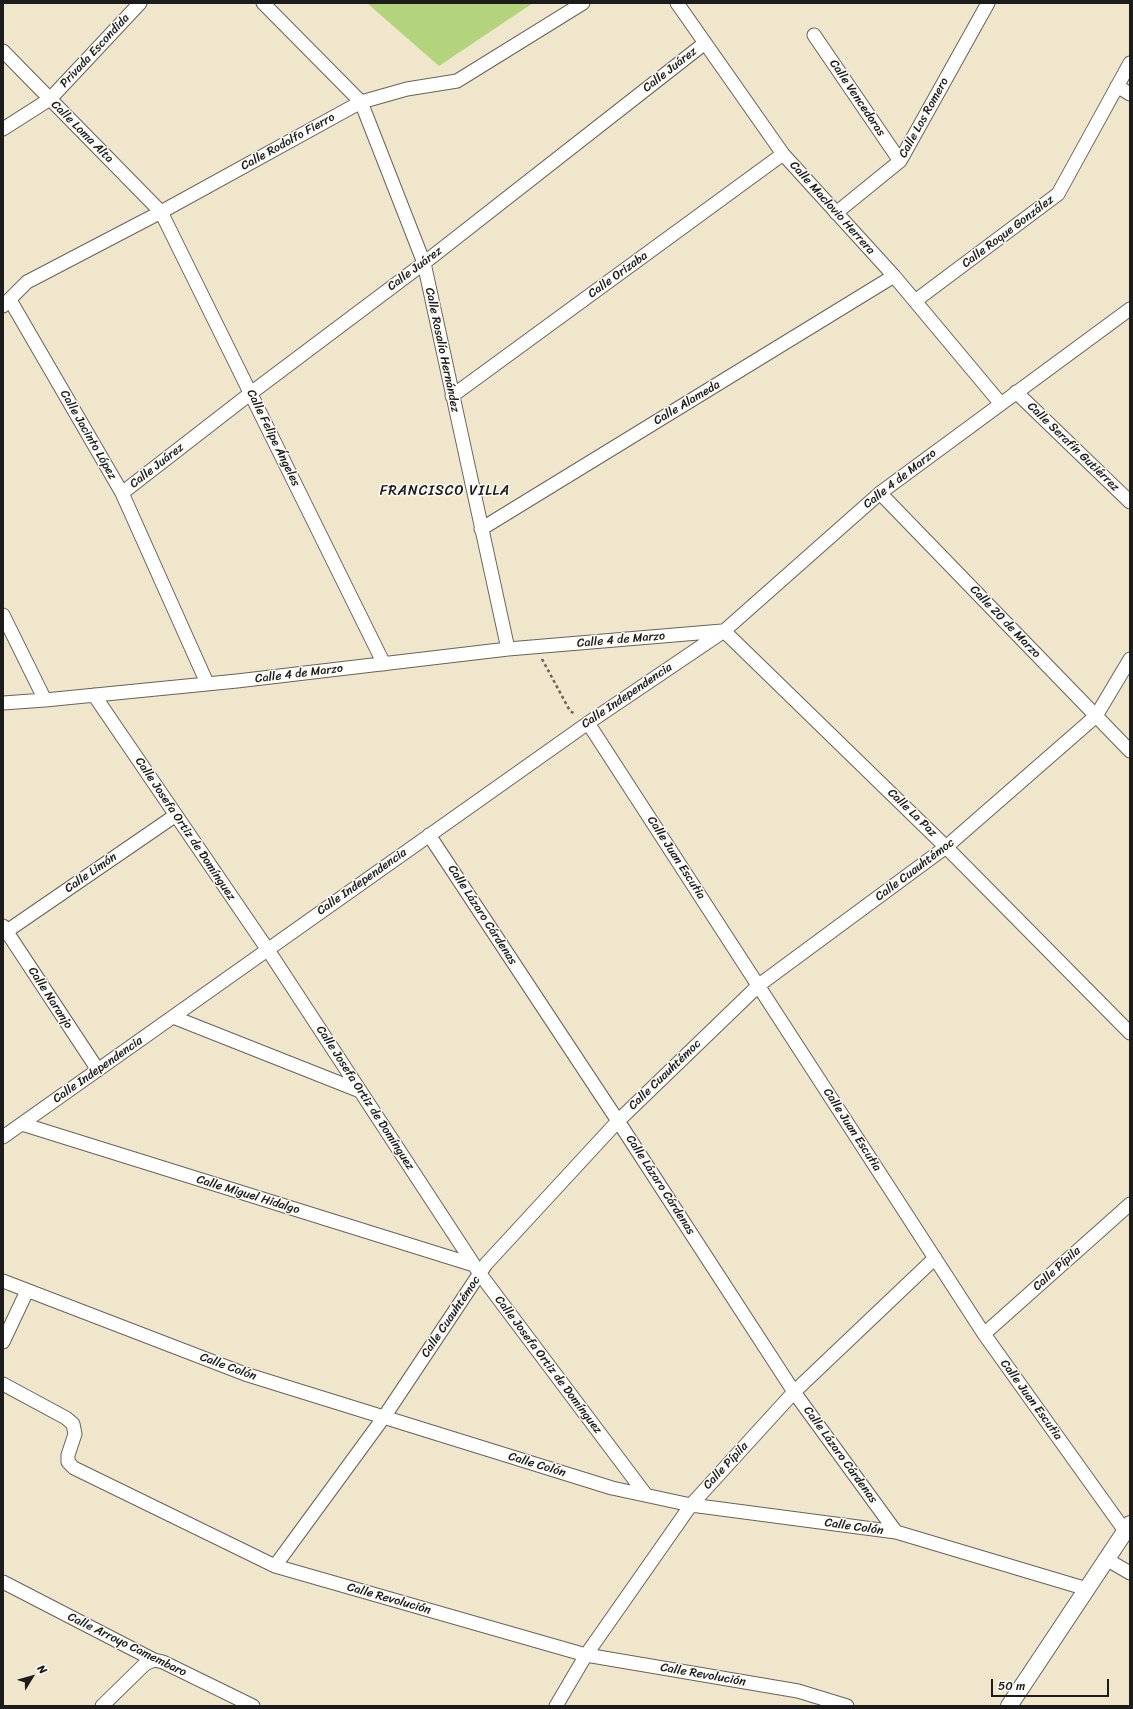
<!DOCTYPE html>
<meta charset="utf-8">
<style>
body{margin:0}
#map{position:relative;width:1133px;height:1709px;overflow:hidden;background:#f0e6cb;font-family:Sriracha,sans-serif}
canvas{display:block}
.frame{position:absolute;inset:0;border:4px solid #1c1c1c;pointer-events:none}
.north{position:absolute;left:12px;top:1657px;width:40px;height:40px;-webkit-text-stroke:3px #fdfcf7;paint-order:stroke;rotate:53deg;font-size:11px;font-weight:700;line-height:16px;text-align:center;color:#1c1c1c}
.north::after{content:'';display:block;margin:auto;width:14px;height:18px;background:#1c1c1c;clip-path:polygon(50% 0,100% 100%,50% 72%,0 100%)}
.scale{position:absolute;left:991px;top:1679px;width:118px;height:18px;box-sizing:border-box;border:2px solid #1c1c1c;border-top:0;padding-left:5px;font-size:12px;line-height:14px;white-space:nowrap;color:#1c1c1c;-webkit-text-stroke:3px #fdfcf7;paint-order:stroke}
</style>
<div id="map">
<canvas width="1133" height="1709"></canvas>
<div class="frame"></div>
<div class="north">N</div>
<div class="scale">50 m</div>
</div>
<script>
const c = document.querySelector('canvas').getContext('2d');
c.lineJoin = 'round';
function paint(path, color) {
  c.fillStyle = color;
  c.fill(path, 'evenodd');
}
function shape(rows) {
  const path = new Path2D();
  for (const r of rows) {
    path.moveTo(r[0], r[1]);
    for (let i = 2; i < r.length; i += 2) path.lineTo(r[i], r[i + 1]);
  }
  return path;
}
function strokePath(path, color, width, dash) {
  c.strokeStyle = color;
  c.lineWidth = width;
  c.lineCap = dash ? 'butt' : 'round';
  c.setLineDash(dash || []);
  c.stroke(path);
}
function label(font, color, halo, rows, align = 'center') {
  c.font = font + ' Sriracha,sans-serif';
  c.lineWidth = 3;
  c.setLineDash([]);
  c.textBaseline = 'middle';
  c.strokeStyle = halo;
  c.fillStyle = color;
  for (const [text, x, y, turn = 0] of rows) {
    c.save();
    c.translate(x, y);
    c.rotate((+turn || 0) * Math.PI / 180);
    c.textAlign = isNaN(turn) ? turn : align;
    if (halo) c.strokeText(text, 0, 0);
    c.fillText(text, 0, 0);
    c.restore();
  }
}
const green = shape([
 [367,3,533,3,439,66]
]);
const path = shape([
 [542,659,570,711,575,714]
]);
const minor = shape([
 [263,3,361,102,424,263,508,649],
 [677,3,783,154,894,276,1001,404],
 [814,35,900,161],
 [3,51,161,212,384,664],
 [1117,86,1130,94],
 [3,129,50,99,140,3],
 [836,213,900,161,988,3],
 [10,300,122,493,207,683],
 [915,301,1058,194,1130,63],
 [3,306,27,282,161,212,361,102,407,89,457,81,583,3],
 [1016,392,1130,502],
 [452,396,783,154],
 [122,493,251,393,424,263,705,43],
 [880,493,1130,751],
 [481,529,894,276],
 [3,615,45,700],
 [724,631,946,847,1130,1033],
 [94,695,268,950,480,1274,646,1495],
 [3,703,45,700,237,681,508,649,722,631],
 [588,723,984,1334,1125,1531],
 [429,835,618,1121,794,1392,896,1532],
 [3,926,98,1070],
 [7,931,176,815],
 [173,1017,360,1091],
 [22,1124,474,1265],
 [3,1137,588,723,724,631,880,493,1130,309],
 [3,1281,245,1374,612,1488,691,1505,896,1532,1087,1589],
 [984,1334,1130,1204],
 [3,1342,27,1291],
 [3,1384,66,1418,73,1424,75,1434,68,1455,68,1462,74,1468,275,1566,586,1655,798,1691,847,1706],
 [1106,1559,1130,1573],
 [275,1566,384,1417,486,1264,618,1121,759,985,946,847,1096,716,1130,659],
 [3,1582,154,1660,163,1662,253,1706],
 [102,1706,145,1664,154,1660],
 [556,1706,586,1655,691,1505,794,1392,935,1258]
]);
const tertiary = shape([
 [1009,1706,1130,1524]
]);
const streetNames = [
 ["Privada Escondida",95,51,-47],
 ["Calle Juárez",670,70,-38],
 ["Calle Vencedoras",857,98,56],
 ["Calle Los Romero",924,118,-61],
 ["Calle Loma Alta",82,132,45],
 ["Calle Rodolfo Fierro",288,142,-29],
 ["Calle Maclovio Herrera",832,208,48],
 ["Calle Roque González",1008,232,-37],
 ["Calle Juárez",415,269,-37],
 ["Calle Orizaba",618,275,-36],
 ["Calle Rosalío Hernández",442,350,78],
 ["Calle Alameda",687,403,-31],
 ["Calle Jacinto López",88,435,60],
 ["Calle Felipe Ángeles",273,438,64],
 ["Calle Serafín Gutiérrez",1073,447,44],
 ["Calle Juárez",157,466,-38],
 ["Calle 4 de Marzo",900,479,-38],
 ["Calle 20 de Marzo",1005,622,46],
 ["Calle 4 de Marzo",621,640,-5],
 ["Calle 4 de Marzo",299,674,-7],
 ["Calle Independencia",627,696,-34],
 ["Calle La Paz",912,813,44],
 ["Calle Josefa Ortiz de Domínguez",185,829,56],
 ["Calle Juan Escutia",676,858,57],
 ["Calle Cuauhtémoc",915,870,-37],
 ["Calle Limón",91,873,-35],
 ["Calle Independencia",362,882,-35],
 ["Calle Lázaro Cárdenas",482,915,57],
 ["Calle Naranjo",50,998,57],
 ["Calle Independencia",98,1070,-35],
 ["Calle Cuauhtémoc",665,1075,-44],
 ["Calle Josefa Ortiz de Domínguez",365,1098,57],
 ["Calle Juan Escutia",852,1130,57],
 ["Calle Lázaro Cárdenas",660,1185,57],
 ["Calle Miguel Hidalgo",248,1195,17],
 ["Calle Pípila",1057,1269,-42],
 ["Calle Cuauhtémoc",451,1317,-56],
 ["Calle Josefa Ortiz de Domínguez",548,1365,53],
 ["Calle Colón",228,1367,20],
 ["Calle Juan Escutia",1031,1400,54],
 ["Calle Lázaro Cárdenas",840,1455,54],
 ["Calle Colón",537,1465,17],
 ["Calle Pípila",726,1466,-47],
 ["Calle Colón",854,1527,8],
 ["Calle Revolución",389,1599,16],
 ["Calle Arroyo Camembaro",127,1645,26],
 ["Calle Revolución",703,1675,10]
];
const quarterNames = [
 ["FRANCISCO VILLA",445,491]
];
paint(green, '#b3d47c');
strokePath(minor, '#666359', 15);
strokePath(tertiary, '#666359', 18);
strokePath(path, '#666359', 2.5, [3, 3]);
strokePath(minor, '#fff', 13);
strokePath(tertiary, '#fff', 16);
label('12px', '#1c1c1c', '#fdfcf7', streetNames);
c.letterSpacing = '1px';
label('14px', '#1c1c1c', '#fdfcf7', quarterNames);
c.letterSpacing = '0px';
</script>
